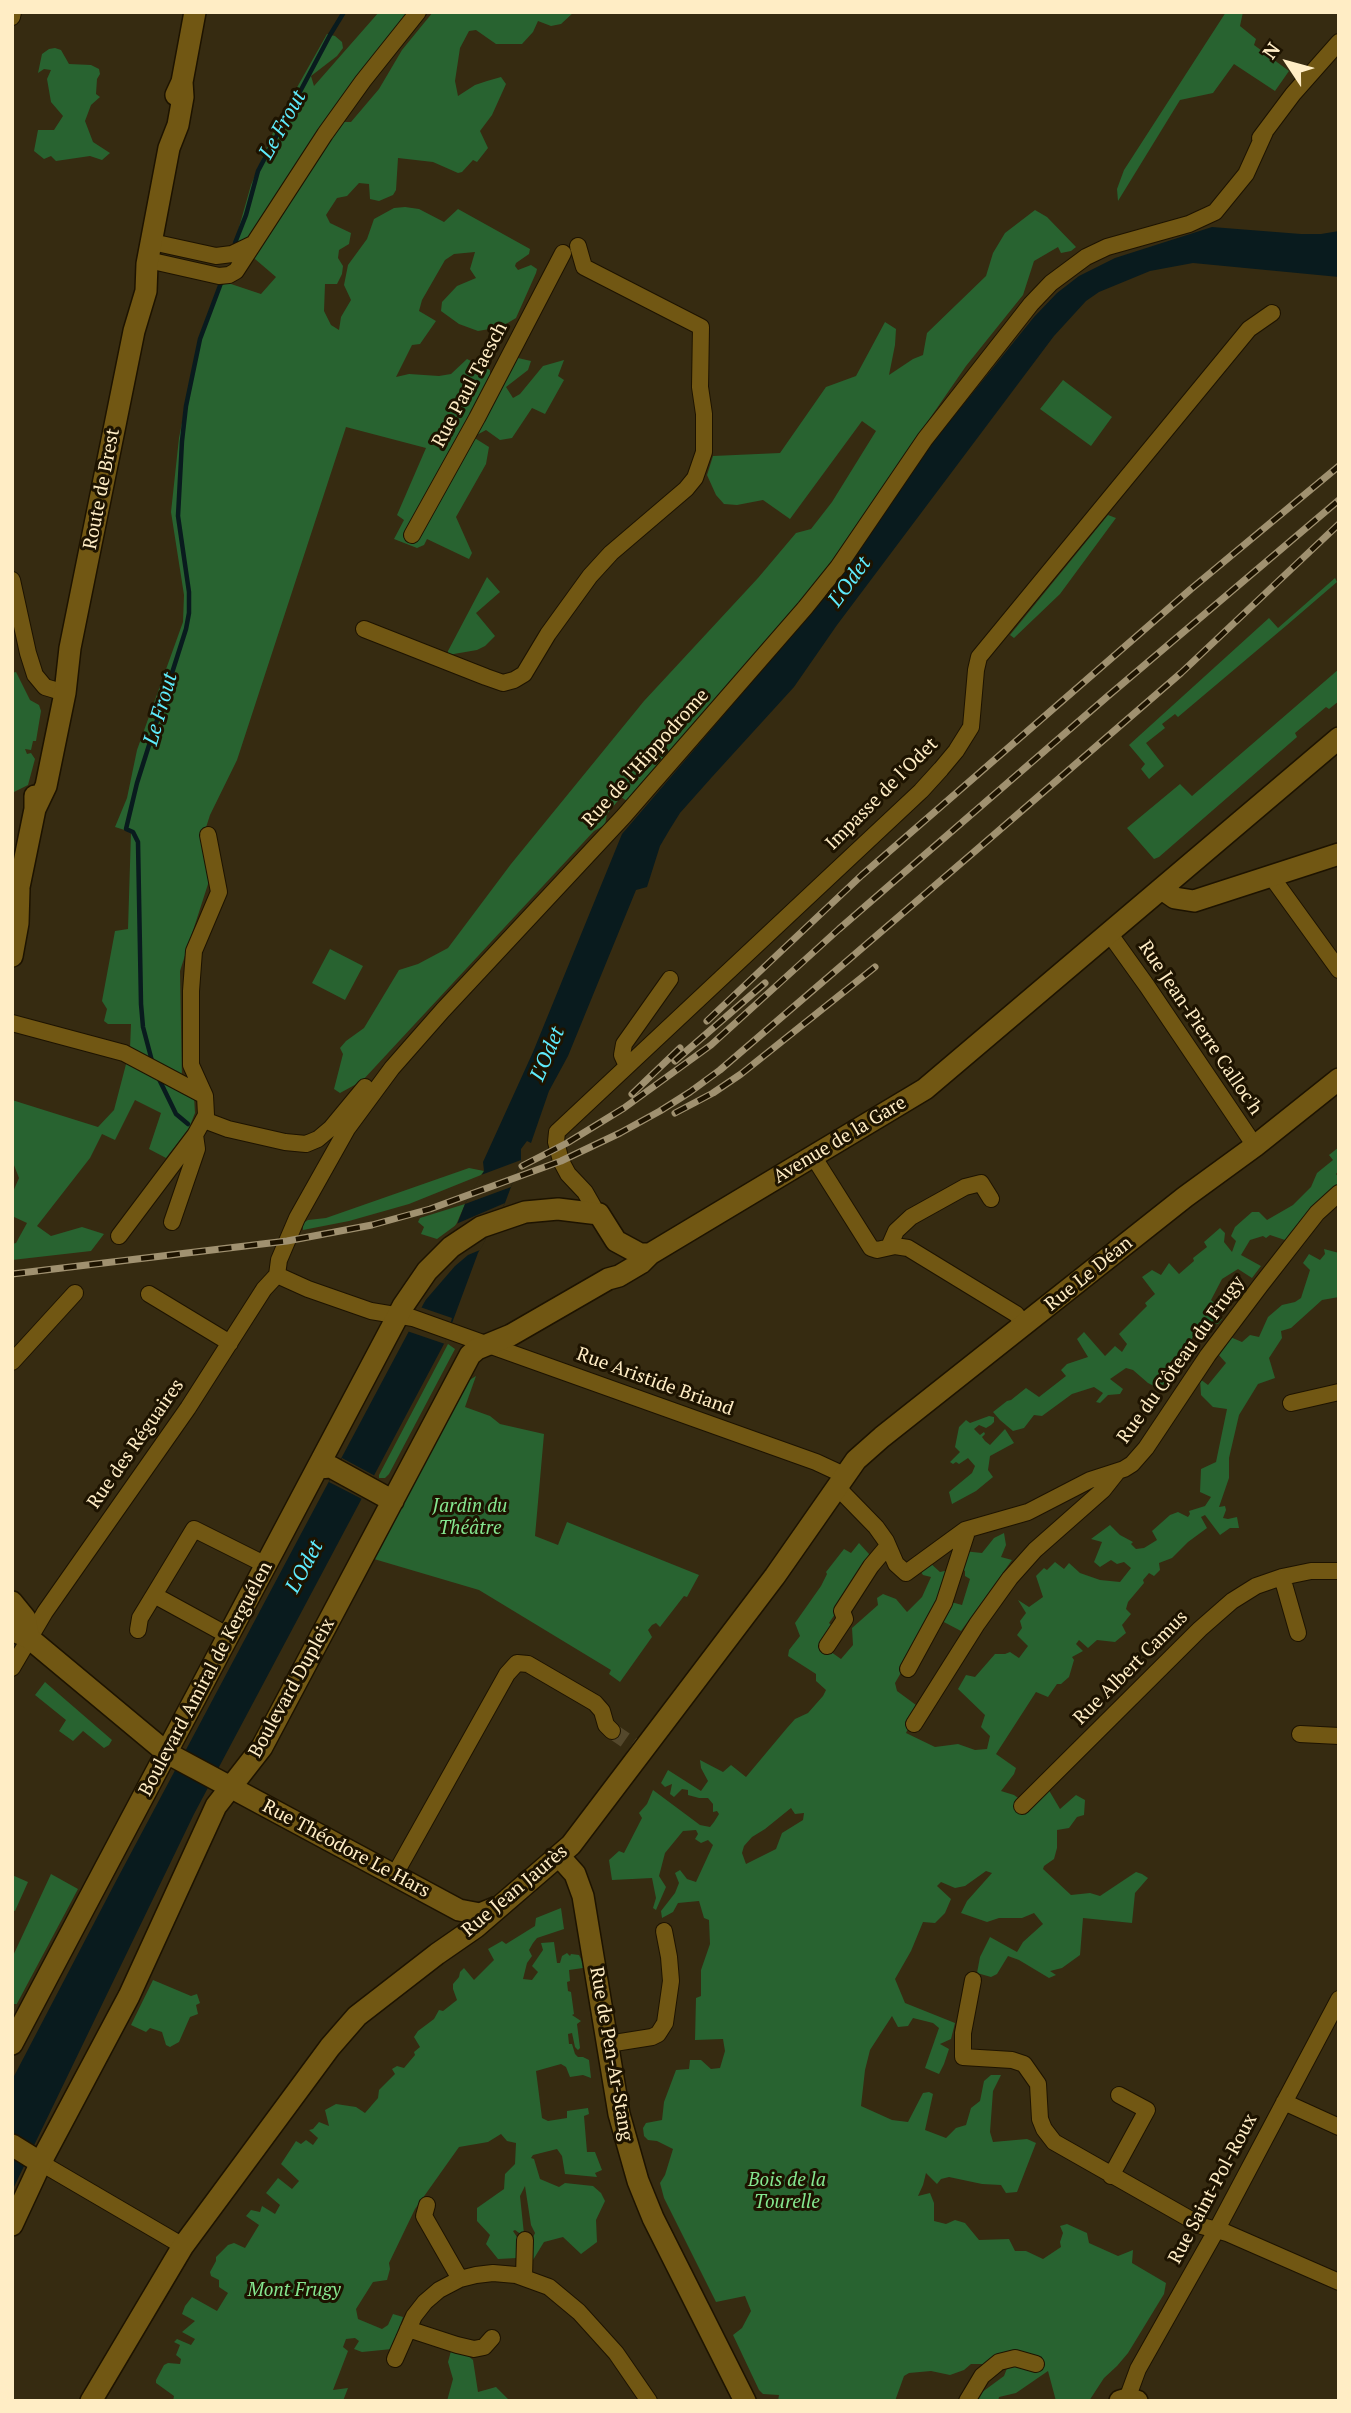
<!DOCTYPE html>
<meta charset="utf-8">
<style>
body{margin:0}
#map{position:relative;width:1351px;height:2413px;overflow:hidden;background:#362b11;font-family:"PT Serif",serif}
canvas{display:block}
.frame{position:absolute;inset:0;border:14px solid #ffedc5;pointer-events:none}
.north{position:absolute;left:1253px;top:28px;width:70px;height:70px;-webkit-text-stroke:5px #1d1300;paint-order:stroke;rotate:306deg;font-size:19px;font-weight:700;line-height:28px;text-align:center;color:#ffedc5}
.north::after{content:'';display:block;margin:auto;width:24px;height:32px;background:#ffedc5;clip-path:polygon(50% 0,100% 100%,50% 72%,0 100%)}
</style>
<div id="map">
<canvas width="1351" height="2413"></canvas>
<div class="frame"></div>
<div class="north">N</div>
</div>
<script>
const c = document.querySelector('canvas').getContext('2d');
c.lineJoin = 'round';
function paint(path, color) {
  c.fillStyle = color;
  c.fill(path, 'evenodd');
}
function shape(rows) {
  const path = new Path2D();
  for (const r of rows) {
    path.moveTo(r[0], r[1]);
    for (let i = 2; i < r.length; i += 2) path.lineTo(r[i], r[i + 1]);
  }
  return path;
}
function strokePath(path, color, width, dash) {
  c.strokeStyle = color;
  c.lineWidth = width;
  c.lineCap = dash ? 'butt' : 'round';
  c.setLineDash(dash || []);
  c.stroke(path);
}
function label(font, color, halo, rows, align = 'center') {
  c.font = font + ' "PT Serif",serif';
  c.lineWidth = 6;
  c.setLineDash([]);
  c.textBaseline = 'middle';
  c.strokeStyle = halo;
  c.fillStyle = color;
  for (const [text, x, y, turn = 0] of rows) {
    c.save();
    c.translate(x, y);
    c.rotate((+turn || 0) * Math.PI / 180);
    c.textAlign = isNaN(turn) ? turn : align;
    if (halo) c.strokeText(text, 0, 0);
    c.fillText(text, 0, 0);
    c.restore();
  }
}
const green = shape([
 [379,12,411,12,333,122,351,122,379,89,402,50,433,12,574,12,561,24,551,26,538,21,533,32,522,44,496,44,476,30,469,31,460,48,455,81,458,96,475,85,487,81,501,77,506,84,492,115,480,131,488,148,477,162,473,160,462,172,458,173,433,162,398,158,396,190,393,195,379,201,370,199,369,184,359,183,347,196,337,198,326,215,330,223,351,233,349,244,339,250,338,258,343,266,342,274,337,284,325,284,324,311,331,325,339,330,341,317,351,300,344,285,348,265,367,239,374,219,394,208,405,207,419,209,444,222,458,209,530,249,529,254,516,263,515,266,518,270,531,265,537,269,536,273,516,318,501,327,478,331,459,324,441,311,442,302,457,286,476,278,470,269,475,252,454,254,445,260,422,300,419,311,436,321,420,344,412,345,396,377,409,374,439,376,451,374,467,359,490,370,490,376,504,374,518,358,531,361,528,370,506,387,513,398,520,394,543,366,564,360,558,376,564,380,545,414,532,408,512,438,500,440,486,430,473,437,489,447,486,464,456,517,472,553,469,559,427,539,424,545,417,548,394,539,404,520,397,515,426,448,346,427,237,760,210,815,202,840,209,881,180,971,182,1082,194,1097,195,1113,189,1128,166,1158,149,1149,161,1113,135,1100,115,1140,102,1134,90,1158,37,1226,51,1236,82,1227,104,1234,91,1251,12,1260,12,1244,16,1243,27,1223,12,1216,12,1194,19,1178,12,1160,12,1100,98,1127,114,1110,130,1049,131,1024,108,1024,104,1021,107,1009,102,1001,115,931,128,929,131,832,115,827,127,798,137,750,183,622,184,595,171,512,179,438,197,347,219,286,228,283,261,294,276,277,241,247,236,238,251,185,277,123,327,34,335,36,342,42,343,48,337,56,311,76,314,86],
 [1226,12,1243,12,1240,26,1256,39,1254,45,1289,71,1275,91,1234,64,1213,93,1180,100,1118,201,1117,189,1124,170],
 [55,48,61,50,69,64,91,65,99,69,100,74,97,79,96,94,100,97,91,105,85,121,93,142,110,153,102,160,90,156,56,161,51,156,44,159,34,151,38,130,54,130,63,116,51,102,47,79,51,70,44,69,38,73,42,54,49,49],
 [1035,210,1047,217,1076,247,1071,251,1061,253,1058,247,1034,261,1023,295,966,366,830,563,795,610,627,801,621,797,607,814,605,825,594,831,362,1081,340,1093,334,1089,343,1054,340,1048,346,1041,364,1028,399,970,418,964,448,948,511,864,644,701,758,578,796,533,811,529,832,502,876,431,862,421,790,519,763,500,737,505,724,504,716,495,707,475,713,456,780,453,826,387,856,376,885,322,896,329,895,345,889,375,913,359,923,355,927,333,986,276,993,253,1005,233],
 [1063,380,1112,417,1091,446,1040,409],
 [1108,515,1116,518,1060,594,1014,638,1010,635],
 [487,577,500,592,476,613,495,636,485,646,477,650,448,655,448,651],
 [1335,578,1337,582,1287,625,1178,717,1175,714,1162,724,1165,728,1146,743,1164,766,1149,779,1141,769,1145,764,1129,745,1269,618,1278,628],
 [1339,669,1339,701,1329,709,1326,707,1295,733,1297,737,1159,857,1154,859,1127,828,1180,784,1192,796],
 [16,672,30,700,39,705,41,711,36,741,33,741,31,750,25,749,27,754,31,753,35,759,28,785,12,793,12,673],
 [330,949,363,966,345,1000,312,983],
 [1339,1147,1339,1170,1336,1174,1339,1178,1339,1184,1285,1240,1270,1235,1266,1238,1263,1236,1250,1240,1241,1255,1261,1266,1252,1278,1238,1269,1222,1279,1211,1300,1215,1304,1213,1312,1222,1319,1218,1324,1199,1325,1192,1338,1191,1353,1186,1358,1178,1357,1172,1360,1163,1372,1168,1379,1163,1385,1160,1384,1156,1387,1148,1383,1133,1370,1126,1368,1110,1379,1123,1389,1120,1394,1108,1395,1100,1403,1096,1402,1103,1393,1094,1387,1072,1394,1042,1416,1034,1415,1024,1428,1013,1431,1000,1420,993,1412,1007,1401,1011,1400,1026,1388,1039,1397,1066,1376,1061,1370,1067,1364,1088,1357,1077,1339,1084,1332,1105,1356,1115,1346,1122,1352,1127,1344,1119,1334,1147,1306,1145,1303,1155,1294,1142,1277,1152,1270,1161,1275,1169,1263,1179,1274,1194,1261,1193,1258,1207,1247,1204,1242,1220,1228,1225,1233,1224,1242,1232,1252,1236,1241,1231,1236,1235,1227,1252,1212,1259,1212,1267,1220,1293,1205,1311,1187,1317,1173,1333,1160,1329,1155],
 [469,1168,484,1171,481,1175,409,1204,349,1221,303,1230,303,1223,308,1220,326,1218],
 [465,1204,456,1225,437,1239,421,1234,424,1227,418,1222,420,1218],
 [1324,1249,1339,1253,1339,1297,1322,1300,1291,1328,1281,1331,1282,1338,1269,1358,1275,1378,1258,1384,1239,1415,1229,1458,1229,1478,1219,1507,1225,1506,1226,1510,1223,1518,1228,1519,1237,1517,1239,1528,1230,1528,1220,1535,1205,1515,1201,1517,1207,1528,1188,1542,1172,1558,1159,1563,1160,1570,1154,1576,1149,1573,1143,1580,1144,1583,1128,1602,1126,1609,1131,1614,1122,1625,1126,1633,1115,1642,1097,1640,1088,1648,1079,1640,1076,1644,1083,1651,1072,1657,1074,1660,1069,1677,1061,1684,1057,1684,1048,1697,1036,1692,996,1754,1016,1768,1014,1774,1001,1791,1014,1795,1025,1803,1047,1787,1060,1809,1076,1795,1085,1800,1084,1815,1077,1817,1069,1828,1057,1830,1057,1848,1054,1859,1044,1866,1043,1869,1071,1895,1090,1893,1100,1896,1136,1872,1142,1874,1148,1878,1135,1893,1132,1923,1083,1918,1080,1955,1062,1968,1050,1971,1056,1975,1049,1978,1019,1960,1008,1956,997,1974,991,1977,977,1973,980,1957,990,1937,1017,1952,1023,1942,1043,1924,1034,1913,1022,1918,999,1918,987,1922,961,1913,967,1901,992,1873,986,1871,965,1886,955,1888,941,1882,937,1886,951,1899,945,1913,935,1923,923,1922,911,1951,895,1979,905,2003,955,2023,951,2039,940,2044,949,2049,944,2064,939,2074,925,2068,939,2028,933,2023,913,2018,908,2026,898,2027,892,2016,870,2050,865,2070,861,2106,892,2120,908,2122,923,2093,929,2092,933,2094,925,2130,946,2138,956,2128,966,2125,971,2108,980,2101,984,2081,991,2075,1001,2075,993,2091,990,2132,993,2142,1027,2139,1036,2143,1017,2192,1006,2193,1001,2185,982,2184,949,2177,941,2179,937,2184,926,2173,923,2185,918,2196,930,2193,934,2203,934,2221,946,2224,955,2220,965,2223,979,2240,1009,2239,1015,2251,1026,2251,1043,2259,1061,2247,1060,2242,1063,2233,1060,2226,1067,2224,1087,2233,1089,2243,1118,2256,1133,2250,1132,2263,1166,2283,1164,2294,1128,2353,1117,2366,1104,2378,1089,2401,1056,2401,1048,2371,1016,2393,999,2397,998,2401,970,2401,1004,2376,1009,2363,999,2358,983,2364,971,2364,964,2370,950,2375,931,2371,909,2373,904,2376,895,2401,778,2401,779,2395,763,2394,759,2390,733,2335,742,2328,751,2311,745,2296,716,2302,664,2198,660,2183,665,2175,673,2149,657,2141,648,2140,644,2136,643,2128,646,2123,662,2120,664,2102,676,2070,689,2069,690,2060,701,2060,711,2069,720,2068,725,2051,723,2039,695,2040,696,1998,701,1996,701,1970,710,1944,709,1920,704,1918,699,1901,678,1903,673,1912,662,1918,661,1911,675,1893,679,1883,675,1873,680,1870,687,1879,696,1882,713,1845,708,1840,701,1843,695,1839,698,1834,696,1830,683,1831,665,1853,659,1876,666,1887,656,1910,653,1908,656,1898,652,1878,612,1880,609,1860,619,1851,624,1853,642,1818,639,1813,647,1804,653,1790,700,1825,710,1827,714,1822,719,1814,717,1811,713,1812,713,1804,708,1798,699,1798,688,1795,688,1790,682,1789,674,1797,670,1794,672,1784,665,1787,661,1783,668,1770,701,1791,708,1781,701,1768,700,1760,723,1772,731,1765,746,1777,787,1728,795,1719,808,1713,823,1696,826,1690,816,1681,816,1674,788,1656,789,1650,800,1636,795,1623,821,1586,827,1574,826,1572,844,1549,851,1553,859,1543,869,1554,868,1565,829,1623,835,1628,824,1647,841,1659,853,1645,852,1628,878,1605,877,1598,883,1594,896,1599,907,1612,922,1597,931,1577,923,1575,921,1572,929,1562,940,1572,949,1570,944,1600,962,1605,970,1579,965,1576,965,1571,960,1567,963,1551,982,1553,994,1538,1004,1533,1006,1545,1001,1557,1012,1560,961,1631,940,1620,928,1626,895,1683,897,1691,916,1705,917,1710,906,1733,935,1747,958,1744,975,1750,987,1749,990,1736,981,1727,985,1715,958,1689,966,1675,975,1677,995,1654,1005,1654,1010,1652,1019,1658,1028,1646,1017,1635,1022,1628,1020,1621,1026,1613,1018,1600,1029,1607,1043,1597,1036,1576,1044,1568,1047,1570,1055,1562,1064,1569,1069,1563,1080,1573,1100,1580,1120,1582,1131,1568,1124,1562,1117,1564,1111,1560,1100,1567,1094,1562,1102,1542,1091,1539,1110,1525,1120,1535,1133,1542,1131,1544,1136,1549,1144,1548,1157,1540,1152,1531,1170,1515,1178,1512,1188,1517,1190,1514,1189,1511,1205,1506,1211,1497,1200,1492,1201,1469,1216,1462,1227,1409,1213,1407,1201,1395,1200,1379,1208,1385,1226,1363,1217,1353,1228,1336,1242,1342,1250,1335,1259,1337,1268,1317,1282,1305,1295,1302,1301,1298,1310,1270,1303,1263,1309,1254,1320,1260,1325,1254],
 [791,1808,795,1814,804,1813,803,1820,782,1833,776,1849,746,1864,742,1853,744,1846,752,1837,765,1829],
 [448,1344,455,1349,389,1474,385,1478,379,1478,379,1475],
 [476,1376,465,1407,490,1416,500,1424,544,1434,535,1536,558,1545,567,1522,699,1575,687,1597,684,1596,660,1627,656,1623,652,1625,648,1630,652,1637,620,1682,609,1674,611,1670,479,1590,374,1559,468,1381],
 [989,1416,994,1417,994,1422,991,1425,986,1428,979,1425,974,1429,980,1435,984,1432,985,1434,982,1437,985,1441,990,1445,1005,1429,1014,1443,990,1456,988,1470,993,1477,976,1491,952,1504,949,1492,972,1473,975,1466,968,1458,959,1464,956,1462,953,1464,950,1462,960,1452,955,1447,959,1427,966,1420,970,1423],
 [45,1682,112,1740,109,1745,104,1748,83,1731,73,1741,59,1731,66,1720,35,1695],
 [51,1874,78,1889,12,2013,17,2004,12,2004,12,1958],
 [12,1875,28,1882,15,1911,12,1910],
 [561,1908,564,1929,537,1938,533,1943,529,1950,532,1956,527,1963,523,1979,532,1980,538,1972,532,1966,543,1950,541,1943,554,1942,557,1963,560,1963,562,1956,567,1953,570,1956,571,1954,579,1955,584,1965,583,1968,569,1970,570,1981,567,1982,568,1991,571,1992,574,2014,572,2015,581,2021,577,2024,580,2048,578,2050,575,2047,572,2033,568,2034,569,2044,572,2044,575,2054,578,2057,583,2057,589,2060,591,2078,583,2075,570,2077,566,2067,561,2064,536,2071,542,2118,548,2121,567,2118,567,2111,588,2108,589,2114,584,2116,587,2152,595,2152,602,2170,595,2173,597,2177,565,2174,562,2156,557,2149,533,2155,531,2158,534,2159,540,2179,559,2187,565,2183,593,2186,601,2193,605,2201,596,2220,597,2242,581,2254,563,2237,544,2242,533,2260,529,2246,535,2233,531,2225,525,2186,520,2196,524,2234,522,2235,515,2230,513,2231,519,2240,517,2258,498,2259,486,2244,490,2235,477,2221,477,2208,504,2189,505,2174,515,2164,516,2143,507,2141,501,2134,488,2142,459,2147,415,2209,389,2263,390,2269,387,2280,373,2282,356,2309,358,2319,382,2329,388,2325,393,2314,403,2317,392,2349,362,2352,354,2349,359,2341,355,2338,346,2339,343,2347,348,2351,333,2390,348,2388,343,2401,173,2401,174,2396,156,2383,156,2380,164,2365,168,2363,180,2364,181,2359,176,2355,180,2345,174,2342,177,2339,191,2345,195,2339,182,2332,195,2321,182,2314,185,2306,192,2297,217,2311,228,2293,219,2287,219,2280,211,2276,210,2272,216,2261,216,2257,228,2245,234,2243,245,2248,259,2225,246,2216,251,2210,260,2212,262,2206,275,2214,280,2205,266,2193,278,2178,292,2189,299,2181,281,2164,296,2141,301,2144,306,2140,313,2145,318,2138,309,2130,313,2129,319,2122,329,2126,325,2110,336,2104,356,2107,365,2113,378,2098,379,2090,395,2074,392,2069,397,2066,404,2068,415,2055,414,2052,420,2047,414,2037,418,2031,434,2019,439,2010,443,2011,457,2000,453,1989,453,1984,459,1977,460,1972,464,1968,474,1980,494,1960,488,1949,502,1941,506,1944,535,1926,536,1918],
 [153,1980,191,1996,197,1994,200,2003,196,2005,198,2014,190,2017,179,2042,170,2047,166,2045,162,2032,150,2028,146,2032,131,2025],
 [451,2351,464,2352,473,2360,478,2392,496,2387,510,2401,447,2401,453,2379,448,2362]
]);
const water = shape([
 [1212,227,1301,234,1321,234,1339,231,1339,277,1193,263,1150,271,1099,292,1086,301,1054,336,837,625,794,687,712,777,680,813,670,829,660,846,647,887,636,890,568,1056,549,1091,531,1143,527,1141,521,1149,521,1160,505,1203,478,1253,445,1342,194,1814,12,2191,12,2080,115,1883,433,1286,465,1204,484,1171,483,1162,533,1052,622,834,835,585,929,447,1034,317,1057,293,1079,276,1115,258]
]);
const pier = shape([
 [521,1160,511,1187,465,1204,481,1175],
 [505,1203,480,1250,468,1255,455,1266,423,1303,438,1271,456,1224],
 [420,1307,452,1318,445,1344,407,1331],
 [342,1458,377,1477,362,1499,329,1482]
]);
const stream = shape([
 [235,243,246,215,258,171,330,35,344,12],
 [152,1061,143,1027,141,1004,138,842,133,832,126,829,137,783,186,629,189,613,189,592,178,516,182,441,186,406,200,339,221,283],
 [159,1079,176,1114,188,1124]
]);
const streetTunnel = shape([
 [612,1731,634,1746]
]);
const street = shape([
 [12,17,13,12],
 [1260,138,1293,94,1339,42],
 [152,242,216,256,232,254,253,244],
 [148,260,219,276,229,275,236,271,325,134,363,81,418,12],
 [412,535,477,418,563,253],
 [12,580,28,653,35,675,45,687,65,693],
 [364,629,486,677,503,683,514,680,524,674,548,634,590,576,611,553,686,489,695,478,704,452,704,414,700,387,701,327,584,267,578,246],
 [1271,876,1339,970],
 [1109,933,1147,986,1255,1146],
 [12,1023,124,1053,205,1096],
 [627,1066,622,1055,624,1044,670,979],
 [204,1120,228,1129,285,1142,306,1144,318,1139,331,1128,365,1087],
 [813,1156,871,1248,877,1250,895,1246,908,1248,1016,1314,1025,1325],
 [594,1212,593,1206,585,1192,568,1174,561,1161,556,1142,557,1132,921,791,941,769,956,751,971,727,976,670,979,657,1249,329,1272,313],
 [172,1222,197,1149,195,1135],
 [119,1236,195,1135,206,1115,205,1096,191,1065,191,991,194,951,219,892,208,835],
 [889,1247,896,1231,911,1217,965,1187,981,1183,991,1199],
 [277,1275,279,1260,297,1218,347,1129,392,1068,443,1010,624,816,805,608,838,567,925,439,1031,304,1051,283,1086,257,1107,247,1189,224,1215,212,1246,174,1265,132],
 [277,1275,308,1289,371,1311,413,1318,816,1462,844,1475],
 [149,1294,230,1343],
 [12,1362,75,1293],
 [1291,1403,1339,1392],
 [837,1487,876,1527,886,1541,896,1564,906,1573,965,1530,1028,1512,1090,1480,1124,1469,1132,1464,1146,1448,1208,1355,1260,1286,1317,1213,1339,1193],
 [1282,1577,1298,1633],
 [138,1630,140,1618,154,1595],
 [229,1636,154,1595,194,1529,266,1565],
 [827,1646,845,1619,842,1611,871,1566,887,1547],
 [12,1668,45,1612,188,1408,264,1289,277,1275],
 [908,1669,944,1603,966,1535,965,1530],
 [914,1724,977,1624,1010,1578,1035,1550,1103,1490,1118,1471],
 [1300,1734,1339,1736],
 [1022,1806,1200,1629,1232,1601,1256,1586,1282,1577,1311,1571,1339,1571],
 [394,1876,507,1674,517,1663,528,1664,595,1703,602,1711,606,1725,612,1731],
 [973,1980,963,2033,963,2057,1012,2060,1024,2064,1038,2084,1040,2119,1044,2129,1054,2142,1202,2226,1227,2233,1339,2282],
 [608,2044,652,2037,658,2034,665,2023,671,1981,669,1957,664,1931],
 [1284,2102,1339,2127],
 [41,2163,183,2246],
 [1111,2176,1147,2110,1119,2095],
 [427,2205,424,2216,460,2279],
 [524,2277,525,2240],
 [408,2329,457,2345,474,2349,484,2347,492,2338],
 [395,2359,414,2316,425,2302,439,2290,460,2279,476,2275,493,2273,516,2275,549,2287,579,2312,616,2353,649,2401],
 [1127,2399,1138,2369,1217,2229,1339,1999],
 [967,2401,982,2376,999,2362,1015,2358,1036,2364]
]);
const secondary = shape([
 [176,95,182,82,195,12],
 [35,809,46,786,65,693,70,648,134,331,146,291,147,264,169,148,178,125,183,97,182,82],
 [1162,889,1175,898,1194,901,1339,854],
 [12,905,19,887,35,809,35,796],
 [12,956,18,923,19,889],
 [318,1468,331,1467,393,1501],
 [12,1602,25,1618,29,1638],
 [12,1630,29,1638,167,1753,459,1910,480,1914,495,1908],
 [559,1856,575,1874,583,1896,619,2114,638,2181,653,2218,745,2401],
 [12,2044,403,1306,427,1271,451,1247,481,1227,525,1212,558,1209,599,1214,616,1241,640,1254,650,1254],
 [12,2145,41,2163],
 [12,2225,45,2154,129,1996,216,1806,262,1747,470,1355,477,1349,511,1335,608,1279,619,1276,641,1263,650,1254,925,1089,1339,738],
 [91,2401,183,2246,330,2047,357,2016,437,1954,476,1927,571,1845,775,1576,856,1460,882,1437,1185,1197,1255,1146,1339,1079],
 [1120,2401,1127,2399,1137,2401]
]);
const rail = shape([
 [707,1021,862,875,1191,589,1339,466],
 [675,1061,765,983],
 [632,1094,680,1048],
 [675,1113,713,1093,741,1074,875,967],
 [522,1166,567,1143,624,1108,711,1045,839,929,1108,696,1339,500],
 [12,1274,287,1241,372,1225,430,1209,561,1161,620,1133,660,1111,690,1092,720,1070,981,846,1181,673,1339,524]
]);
const streetNames = [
 ["Rue Paul Taesch",470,385,-62],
 ["Route de Brest",102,489,-79],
 ["Rue de l'Hippodrome",646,758,-48],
 ["Impasse de l'Odet",882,794,-45],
 ["Rue Jean-Pierre Calloc'h",1200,1028,56],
 ["Avenue de la Gare",840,1140,-31],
 ["Rue Le Déan",1089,1274,-39],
 ["Rue du Côteau du Frugy",1181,1360,-54],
 ["Rue Aristide Briand",655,1382,20],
 ["Rue des Réguaires",136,1444,-55],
 ["Rue Albert Camus",1131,1668,-45],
 ["Boulevard Amiral de Kerguélen",206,1679,-62],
 ["Boulevard Dupleix",292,1688,-61],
 ["Rue Théodore Le Hars",346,1849,28],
 ["Rue Jean Jaurès",515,1891,-40],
 ["Rue de Pen-Ar-Stang",611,2054,80],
 ["Rue Saint-Pol-Roux",1213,2189,-62]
];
const parkNames = [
 ["Jardin du",470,1507],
 ["Théâtre",470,1529],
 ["Bois de la",787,2181],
 ["Tourelle",787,2203],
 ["Mont Frugy",294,2291]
];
const waterNames = [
 ["Le Frout",283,125,-61],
 ["L'Odet",850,582,-54],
 ["Le Frout",161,709,-74],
 ["L'Odet",548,1054,-67],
 ["L'Odet",305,1567,-62]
];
paint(green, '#286330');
paint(water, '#091b1e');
paint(pier, '#362b11');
strokePath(stream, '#091b1e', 4.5);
strokePath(streetTunnel, '#54482c', 16, [16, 8]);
strokePath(street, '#1d1300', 18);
strokePath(secondary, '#1d1300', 24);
strokePath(street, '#715713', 16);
strokePath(secondary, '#715713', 21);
strokePath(rail, '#a09170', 7);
strokePath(rail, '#1d1300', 4.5, [13]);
label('19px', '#ffedc5', '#1d1300', streetNames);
label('italic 19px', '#85e78f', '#1d1300', parkNames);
label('italic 21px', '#5eebfc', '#1d1300', waterNames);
</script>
